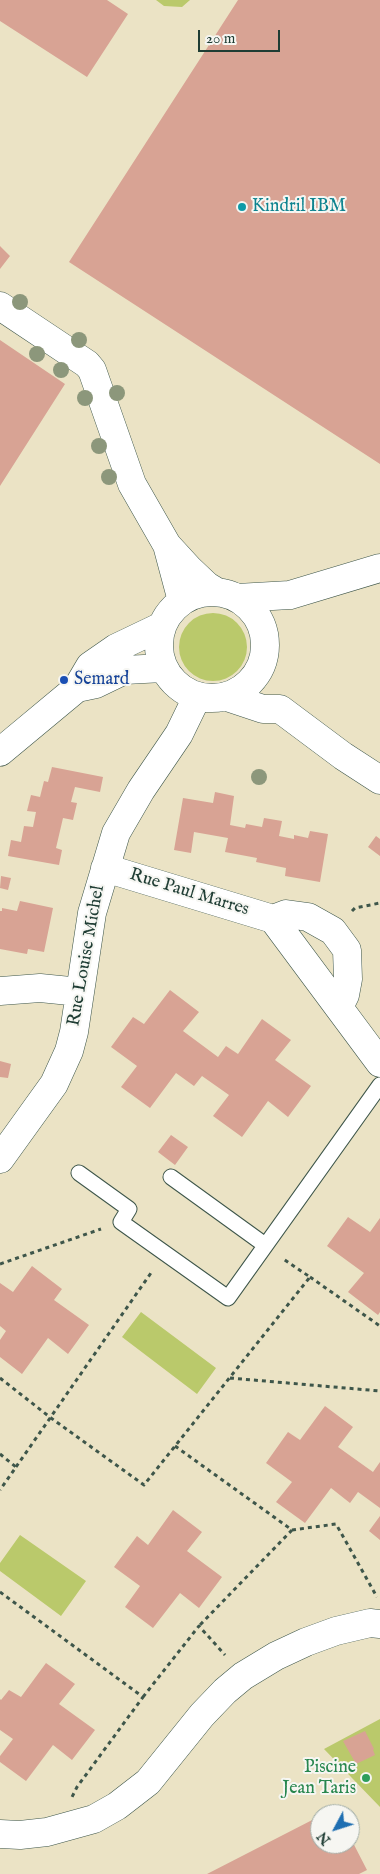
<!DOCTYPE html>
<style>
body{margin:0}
#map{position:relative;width:380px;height:1874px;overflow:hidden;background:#ebe3c5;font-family:"IM FELL English",serif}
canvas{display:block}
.north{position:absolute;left:310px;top:1804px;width:50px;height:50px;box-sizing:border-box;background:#f6f6f2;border:1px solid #a0aca6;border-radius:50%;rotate:230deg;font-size:14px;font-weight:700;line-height:20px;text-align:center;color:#1f3d34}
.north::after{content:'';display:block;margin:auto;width:18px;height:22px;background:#1f6fb2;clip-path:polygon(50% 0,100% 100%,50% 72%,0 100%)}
.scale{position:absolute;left:198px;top:30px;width:82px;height:22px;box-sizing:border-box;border:2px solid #1f3d34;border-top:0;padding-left:6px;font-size:15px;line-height:18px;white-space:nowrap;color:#1f3d34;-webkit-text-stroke:4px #f6f6f2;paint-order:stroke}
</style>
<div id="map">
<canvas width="380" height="1874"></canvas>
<div class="north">N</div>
<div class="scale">20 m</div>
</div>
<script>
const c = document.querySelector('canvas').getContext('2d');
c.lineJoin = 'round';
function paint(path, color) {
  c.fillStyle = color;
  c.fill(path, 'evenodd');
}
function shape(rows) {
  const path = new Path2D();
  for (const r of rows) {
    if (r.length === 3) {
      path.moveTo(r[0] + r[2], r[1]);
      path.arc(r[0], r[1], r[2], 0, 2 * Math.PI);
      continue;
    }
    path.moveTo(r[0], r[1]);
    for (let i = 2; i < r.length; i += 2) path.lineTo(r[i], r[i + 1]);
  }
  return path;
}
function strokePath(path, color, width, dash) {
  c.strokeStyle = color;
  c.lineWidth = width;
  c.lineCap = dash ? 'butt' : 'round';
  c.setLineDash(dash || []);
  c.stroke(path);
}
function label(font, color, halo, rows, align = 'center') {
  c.font = font + ' "IM FELL English",serif';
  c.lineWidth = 4;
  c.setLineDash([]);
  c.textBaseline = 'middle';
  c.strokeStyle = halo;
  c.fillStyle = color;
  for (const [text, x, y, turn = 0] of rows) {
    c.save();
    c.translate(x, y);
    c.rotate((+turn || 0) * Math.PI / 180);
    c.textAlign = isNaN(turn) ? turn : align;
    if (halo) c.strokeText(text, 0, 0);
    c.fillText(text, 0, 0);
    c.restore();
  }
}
const green = shape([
 [156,0,190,0,182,7,164,6],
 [213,647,34],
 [141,1312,216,1368,197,1394,122,1337],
 [20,1535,86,1581,61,1616,0,1571,0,1563],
 [380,1719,380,1807,324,1749]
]);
const building = shape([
 [0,0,107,0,128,14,87,77,0,21],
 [238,0,380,0,380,464,69,262],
 [0,246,10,256,0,269],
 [0,340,65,384,0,486],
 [52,767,103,777,100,792,75,787,71,802,77,803,73,820,63,818,56,848,62,850,59,865,8,856,11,840,21,842,24,826,33,827,36,812,27,811,31,795,40,797,44,781,48,782],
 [215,792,234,796,230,825,245,828,246,824,262,827,264,818,282,821,279,836,294,839,294,835,308,838,310,831,328,834,320,882,285,876,286,868,256,862,257,858,225,852,228,838,194,832,191,853,174,850,183,798,213,803],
 [376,836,380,839,380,856,368,847],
 [1,876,11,878,8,890,0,888],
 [20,901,53,908,44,952,28,949,27,954,0,949,0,911,2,911,2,908,17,911],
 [170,990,199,1012,183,1031,218,1057,226,1046,238,1054,262,1019,291,1040,275,1060,311,1086,288,1117,268,1101,242,1137,213,1116,229,1095,202,1076,194,1086,176,1073,150,1108,121,1087,137,1066,111,1047,133,1017,144,1024],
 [0,1061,11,1064,8,1078,0,1077],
 [171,1135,188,1147,175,1165,158,1152],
 [348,1217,370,1232,380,1218,380,1312,378,1315,348,1292,364,1273,327,1246],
 [32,1266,62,1289,54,1300,89,1325,68,1354,48,1338,22,1374,0,1357,0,1340,6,1331,0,1326,0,1283,13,1292],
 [325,1406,353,1427,338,1447,373,1472,380,1462,380,1508,358,1492,350,1503,331,1488,305,1523,276,1502,292,1482,266,1463,288,1432,300,1440],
 [173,1510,202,1532,187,1551,222,1577,199,1608,180,1593,153,1628,125,1607,140,1586,114,1567,137,1536,148,1545],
 [380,1516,380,1540,369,1531],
 [46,1663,75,1684,59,1704,95,1730,72,1760,53,1745,26,1781,0,1762,0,1756,13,1739,0,1730,0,1699,1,1700,9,1690,21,1697],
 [365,1731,374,1749,373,1750,375,1755,356,1764,343,1741],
 [335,1808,338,1814,323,1814],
 [320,1816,320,1844,350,1844,350,1837,367,1870,359,1874,207,1874]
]);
const path = shape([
 [352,911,355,908,380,903],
 [0,1264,101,1229],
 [310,1277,380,1326],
 [0,1378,51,1418,144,1485,310,1277,282,1258],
 [230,1378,380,1391],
 [175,1446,292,1530,199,1626],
 [0,1454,16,1467,0,1490],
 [16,1467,153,1270],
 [292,1530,336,1524,377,1597],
 [0,1592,143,1697,77,1787,72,1797],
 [143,1697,199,1626,225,1655]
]);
const lane = shape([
 [79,1173,129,1209,121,1222,228,1298,380,1085],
 [171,1177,265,1245]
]);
const street = shape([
 [0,306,87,364,92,370,132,484,167,545],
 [212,645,53],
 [237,598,290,595,380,568],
 [182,601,167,545,189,569,207,586,217,592],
 [77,688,96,684,125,670,163,668],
 [227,697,263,709,280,709,343,756,380,780],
 [0,752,77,688,90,666,116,648,162,626],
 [105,868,273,919,380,1063],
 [273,919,286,914,308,917,333,931,347,950,348,979,345,995,339,1007],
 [0,991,40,988,80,992],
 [0,1159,54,1084,69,1051,74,1032,92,913,116,833,141,790,179,734,197,697],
 [0,1834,20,1835,47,1832,94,1819,117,1806,148,1782,202,1715,225,1691,243,1676,276,1656,306,1642,336,1631,370,1623,380,1624]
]);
const trees = [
 [20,302],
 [79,340],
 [37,354],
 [61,370],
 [117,393],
 [85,398],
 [99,446],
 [109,477],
 [259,777]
];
const markers = [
 [242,207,5,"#0f9aa8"],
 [64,680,5,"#1a4fb4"],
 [366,1778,5,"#2e9e5b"]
];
const cultureNames = [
 ["Kindril IBM",252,207]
];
const transitNames = [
 ["Semard",74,680]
];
const streetNames = [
 ["Rue Paul Marres",189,893,17],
 ["Rue Louise Michel",87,956,-80]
];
const leisureNames = [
 ["Piscine",356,1768],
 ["Jean Taris",356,1789]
];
paint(green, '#bac96b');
paint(building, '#d8a394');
strokePath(lane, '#3e564a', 17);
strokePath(street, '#3e564a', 29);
strokePath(path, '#3e564a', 3, [4, 4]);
strokePath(lane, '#fff', 15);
strokePath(street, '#fff', 28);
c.fillStyle = '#8c977b';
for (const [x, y] of trees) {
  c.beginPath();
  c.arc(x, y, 8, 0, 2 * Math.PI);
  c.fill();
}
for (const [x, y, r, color] of markers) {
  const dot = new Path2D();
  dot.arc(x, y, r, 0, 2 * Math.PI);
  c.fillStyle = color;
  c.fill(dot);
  strokePath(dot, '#f6f6f2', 2);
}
label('18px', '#0d838f', '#f6f6f2', cultureNames, 'left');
label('18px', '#164399', '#f6f6f2', transitNames, 'left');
label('18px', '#1f3d34', '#f6f6f2', streetNames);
label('18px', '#27864d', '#f6f6f2', leisureNames, 'right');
</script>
